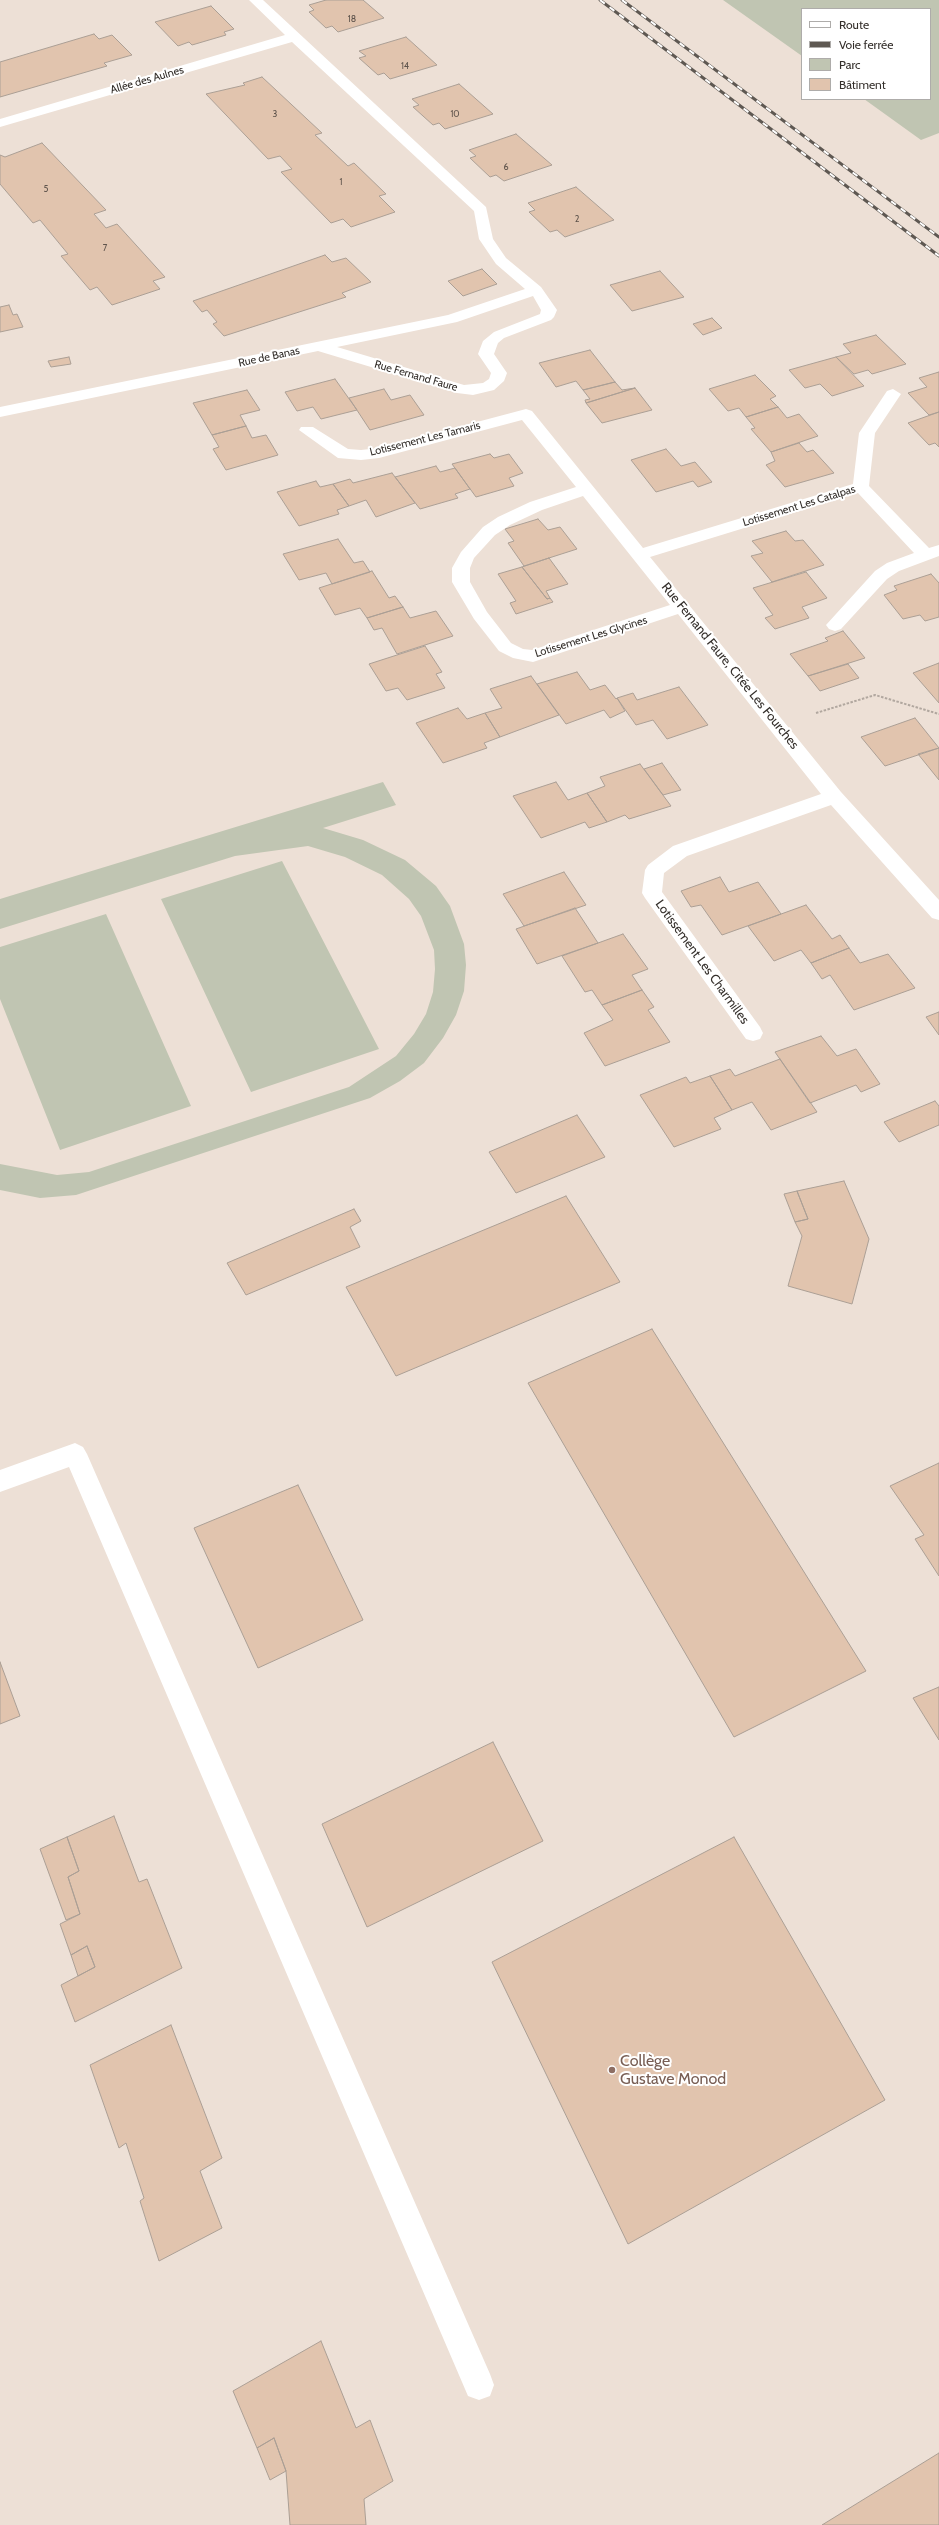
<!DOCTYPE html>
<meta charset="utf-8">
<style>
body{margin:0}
#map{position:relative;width:939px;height:2525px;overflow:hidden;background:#ede0d6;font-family:Cabin,sans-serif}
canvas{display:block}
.legend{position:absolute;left:801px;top:8px;width:130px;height:92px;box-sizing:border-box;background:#fff;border:1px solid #aeacaa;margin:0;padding:5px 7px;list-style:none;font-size:12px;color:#342f2b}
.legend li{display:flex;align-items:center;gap:8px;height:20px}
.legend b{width:20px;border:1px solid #aeacaa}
</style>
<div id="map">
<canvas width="939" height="2525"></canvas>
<ul class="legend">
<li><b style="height:5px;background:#fff"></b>Route</li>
<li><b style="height:5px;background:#5e5852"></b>Voie ferrée</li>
<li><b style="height:11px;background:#c0c5b2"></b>Parc</li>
<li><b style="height:11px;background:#e1c4ae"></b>Bâtiment</li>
</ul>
</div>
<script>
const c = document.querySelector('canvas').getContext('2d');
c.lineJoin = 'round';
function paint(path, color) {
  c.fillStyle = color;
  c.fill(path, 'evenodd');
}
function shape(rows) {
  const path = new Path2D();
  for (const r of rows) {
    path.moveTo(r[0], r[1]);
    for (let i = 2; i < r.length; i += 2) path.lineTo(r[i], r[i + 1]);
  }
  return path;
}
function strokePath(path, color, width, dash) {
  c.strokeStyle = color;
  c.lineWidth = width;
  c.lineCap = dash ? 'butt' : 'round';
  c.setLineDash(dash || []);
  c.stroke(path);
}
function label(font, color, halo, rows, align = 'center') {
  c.font = font + ' Cabin,sans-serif';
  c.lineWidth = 4;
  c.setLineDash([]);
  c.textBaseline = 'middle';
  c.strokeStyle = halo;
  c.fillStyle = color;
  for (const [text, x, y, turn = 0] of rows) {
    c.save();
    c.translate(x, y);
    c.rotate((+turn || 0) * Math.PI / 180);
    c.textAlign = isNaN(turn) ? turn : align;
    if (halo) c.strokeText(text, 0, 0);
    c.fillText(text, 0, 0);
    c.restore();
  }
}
const green = shape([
 [723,0,939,0,939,133,921,140,864,99,930,99,930,9,802,9,802,56],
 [383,782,396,805,323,828,363,840,405,860,436,886,450,906,464,944,466,965,464,991,456,1015,443,1038,424,1063,400,1081,370,1098,76,1195,40,1198,0,1190,0,1164,57,1175,89,1172,349,1087,396,1056,414,1034,426,1014,433,992,435,969,434,950,421,916,409,899,382,875,345,857,308,846,235,856,0,929,0,899],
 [282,861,379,1049,251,1092,161,899],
 [106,914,191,1106,60,1150,0,999,0,947]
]);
const building = shape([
 [326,0,363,0,384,18,338,32,332,26,326,28,309,12,314,10,309,5,326,0],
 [211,6,234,29,224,32,226,35,192,45,189,42,178,46,155,22,211,6],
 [94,34,99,39,112,35,132,55,104,63,107,66,0,97,0,62,94,34],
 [406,37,437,65,390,79,384,73,378,75,359,58,366,56,359,51,406,37],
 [262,77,322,133,315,135,348,166,354,163,386,194,379,196,395,212,351,227,343,219,331,223,281,172,292,169,280,156,268,159,206,94,245,85,243,83,262,77],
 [459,84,493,114,445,129,439,123,433,125,413,107,419,105,412,99,459,84],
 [516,134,552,165,504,181,496,175,490,177,470,158,476,156,469,150,516,134],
 [42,143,106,210,94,214,106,228,117,224,165,277,153,281,160,289,112,305,97,287,90,290,61,256,68,254,40,220,33,223,0,184,0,155,5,157,42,143],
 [576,187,614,220,565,237,557,230,550,232,529,212,535,210,528,203,576,187],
 [325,255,332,262,346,258,371,282,342,293,346,297,224,336,213,324,217,322,207,310,202,312,193,301,325,255],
 [482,269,497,284,463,296,448,281,482,269],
 [660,271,684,297,632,311,610,285,660,271],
 [9,305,13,315,17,314,23,327,0,332,0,307,9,305],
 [712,318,722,328,703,335,693,324,712,318],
 [876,335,906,364,872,374,868,370,854,374,836,357,851,353,843,344,876,335],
 [590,350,615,382,583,390,576,381,556,387,539,363,590,350],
 [69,357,71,364,51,367,48,361,69,357],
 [836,357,864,386,832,396,820,384,805,388,789,370,836,357],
 [939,372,939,412,929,415,908,393,927,387,919,378,939,372],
 [755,375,776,396,770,399,778,407,746,417,739,408,728,411,709,389,755,375],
 [335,379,357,410,321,419,313,407,297,411,285,392,335,379],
 [615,382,622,390,635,388,586,403,585,400,590,399,583,390,615,382],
 [635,388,652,410,602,423,586,403,635,388],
 [384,389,391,400,410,395,424,415,370,430,349,398,384,389],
 [247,390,260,410,240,415,246,426,212,435,193,403,247,390],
 [778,407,787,418,799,414,818,436,771,452,751,429,755,428,746,417,778,407],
 [939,412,939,447,935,443,929,445,908,423,939,412],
 [246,426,252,438,266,435,278,455,226,470,213,449,219,447,212,435,246,426],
 [799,443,807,452,813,450,834,473,785,487,766,465,775,461,771,452,799,443],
 [666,449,681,466,695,462,712,482,698,487,693,481,656,492,631,460,666,449],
 [490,454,494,458,509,454,523,473,509,478,514,486,476,497,452,464,490,454],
 [436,466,440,472,455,468,470,489,455,494,458,498,420,509,395,477,436,466],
 [392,473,415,503,376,517,366,500,349,506,333,484,350,479,353,483,392,473],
 [316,481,320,487,333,484,349,506,337,510,339,514,299,526,277,492,316,481],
 [538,519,548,530,560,527,577,549,524,566,508,543,514,541,505,529,538,519],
 [786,531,795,541,803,540,824,565,772,582,751,556,763,553,752,541,786,531],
 [338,539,354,563,363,561,370,572,332,584,326,573,299,580,283,554,338,539],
 [549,558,568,584,546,591,550,598,547,599,522,567,549,558],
 [522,567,547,599,550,598,553,602,516,614,510,603,516,601,498,574,522,567],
 [372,571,389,598,395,596,403,607,367,618,360,608,335,615,319,588,372,571],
 [806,572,827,598,802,607,809,618,775,629,765,618,773,615,753,588,806,572],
 [931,574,939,583,939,617,925,621,920,615,903,619,884,595,897,590,894,586,931,574],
 [403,607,410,618,436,611,453,636,397,654,382,628,374,630,367,618,403,607],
 [843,631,865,658,808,676,790,654,828,641,825,638,843,631],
 [425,646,442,672,436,674,445,688,407,700,398,688,386,691,369,664,425,646],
 [939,663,939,703,913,673,939,663],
 [848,664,859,678,820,691,808,676,848,664],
 [577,672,590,690,605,685,616,699,617,698,625,711,610,718,604,710,566,724,537,684,577,672],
 [531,676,559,715,500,737,485,713,502,708,490,689,531,676],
 [679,687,708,725,667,739,653,720,636,725,617,698,633,693,637,700,679,687],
 [458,708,467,719,485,713,500,737,484,743,487,748,443,763,416,723,458,708],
 [915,718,939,748,885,766,861,737,915,718],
 [939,748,939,780,918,754,939,748],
 [662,763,681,790,663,795,644,769,662,763],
 [640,764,671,806,629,819,625,815,607,822,587,793,605,786,600,777,640,764],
 [556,782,568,800,587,793,607,822,589,828,585,822,541,838,513,796,556,782],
 [564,872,586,905,524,926,503,894,564,872],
 [720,877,729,892,758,882,781,914,722,935,701,905,691,907,681,891,720,877],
 [806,905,832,939,840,935,849,948,811,963,801,950,774,961,748,926,806,905],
 [575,908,598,943,537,964,516,929,575,908],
 [623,934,648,969,632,975,642,990,602,1005,592,990,585,992,562,956,623,934],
 [849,948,860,963,888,954,915,988,854,1010,830,975,822,979,811,963,849,948],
 [642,990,654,1007,648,1010,670,1042,605,1066,584,1033,613,1020,602,1005,642,990],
 [939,1012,939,1035,926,1017,939,1012],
 [821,1036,837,1056,856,1049,880,1084,861,1092,856,1085,810,1103,775,1052,821,1036],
 [780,1059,817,1112,771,1130,752,1102,732,1110,710,1076,730,1069,735,1076,780,1059],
 [710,1076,732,1110,714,1118,721,1129,674,1147,640,1095,686,1077,690,1083,710,1076],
 [935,1101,939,1106,939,1125,899,1142,884,1122,935,1101],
 [577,1115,605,1157,516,1193,489,1152,577,1115],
 [844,1181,869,1239,852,1304,788,1286,802,1236,795,1222,808,1219,797,1191,844,1181],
 [797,1191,808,1219,795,1222,784,1194,797,1191],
 [566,1196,620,1282,396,1376,346,1287,566,1196],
 [354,1209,361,1221,350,1227,360,1247,246,1295,227,1263,354,1209],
 [652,1329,866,1671,734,1737,528,1383,652,1329],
 [939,1463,939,1576,915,1539,924,1535,890,1486,939,1463],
 [298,1485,363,1620,258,1668,194,1528,298,1485],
 [0,1662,20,1716,0,1724,0,1662],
 [939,1687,939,1740,913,1698,939,1687],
 [493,1742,543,1841,367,1927,322,1824,493,1742],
 [114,1816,139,1882,147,1879,182,1968,75,2022,61,1985,95,1967,87,1946,71,1955,60,1924,80,1914,68,1877,79,1871,67,1837,114,1816],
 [67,1837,79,1871,68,1877,80,1914,66,1920,40,1849,67,1837],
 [734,1837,885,2100,628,2244,492,1962,734,1837],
 [87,1946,95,1967,78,1976,71,1955,87,1946],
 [171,2025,222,2158,200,2171,222,2228,159,2261,140,2201,144,2198,126,2143,119,2148,90,2065,171,2025],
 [321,2341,356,2428,370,2420,393,2481,364,2499,366,2525,290,2525,286,2471,274,2438,257,2448,233,2391,321,2341],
 [274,2438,286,2471,270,2480,257,2448,274,2438],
 [939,2453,939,2525,822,2525,939,2453]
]);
const path = shape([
 [816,713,875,695,939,714]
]);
const minor = shape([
 [249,0,263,0,486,207,493,239,506,258,541,287,557,310,554,317,551,320,504,338,498,343,494,354,507,373,504,381,494,390,473,395,457,393,318,351,0,417,0,407,448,315,525,289,496,264,479,239,474,211,292,42,0,127,0,119,285,35,249,0],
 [533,296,541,310,540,314,494,332,483,341,478,354,491,373,489,379,483,383,464,385,337,347,457,322,533,296],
 [893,389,901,394,875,433,869,486,929,548,939,545,939,556,899,571,887,579,841,629,835,631,829,629,826,625,875,571,887,563,914,553,858,493,650,557,841,792,939,900,939,920,932,918,831,805,687,856,664,873,662,892,760,1027,763,1033,760,1039,753,1041,746,1039,645,898,642,893,645,870,648,865,673,846,821,794,678,614,533,662,513,658,499,651,474,619,452,582,452,568,461,552,483,527,498,517,530,502,576,487,522,420,379,458,361,460,338,458,299,430,301,427,313,427,348,449,361,450,379,448,526,409,532,411,643,548,853,484,859,433,887,391,893,389],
 [583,496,670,605,532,650,523,649,511,643,487,612,470,582,470,568,474,558,495,535,510,525,542,510,583,496],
 [75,1443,83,1447,87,1454,490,2374,494,2385,490,2396,479,2400,468,2396,69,1467,0,1492,0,1470,75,1443]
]);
const rail = shape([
 [600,0,939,256],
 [622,0,939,237]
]);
const markers = [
 [612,2070,4,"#8d6e63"]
];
const farNumbernames = [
 ["18",352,19],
 ["14",405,66],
 ["3",275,114],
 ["10",455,114],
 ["6",506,167],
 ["1",341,182],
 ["5",46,189],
 ["2",577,219],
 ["7",105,248]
];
const farStreetnames = [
 ["Allée des Aulnes",147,80,-16],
 ["Rue de Banas",269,357,-12],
 ["Rue Fernand Faure",416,376,16],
 ["Lotissement Les Tamaris",425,439,-14],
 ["Lotissement Les Catalpas",799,506,-17],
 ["Lotissement Les Glycines",591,637,-17]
];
const streetNames = [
 ["Rue Fernand Faure, Citée Les Fourches",730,666,51],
 ["Lotissement Les Charmilles",702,962,54]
];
const nearEducationnames = [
 ["Collège",620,2061],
 ["Gustave Monod",620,2079]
];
paint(green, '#c0c5b2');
paint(building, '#e1c4ae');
strokePath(building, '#ab9f95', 1);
strokePath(path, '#b1a79f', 2, [2.5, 1.5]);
paint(minor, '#fff');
strokePath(rail, '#5e5852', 3);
strokePath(rail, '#fff', 2, [6]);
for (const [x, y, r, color] of markers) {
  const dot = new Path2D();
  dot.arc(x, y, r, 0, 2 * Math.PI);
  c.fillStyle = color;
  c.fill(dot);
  strokePath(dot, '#fff', 1.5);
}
label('9px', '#5f544c', null, farNumbernames);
label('11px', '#342f2b', '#fff', farStreetnames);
label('13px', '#342f2b', '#fff', streetNames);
label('16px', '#785e54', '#fff', nearEducationnames, 'left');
</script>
